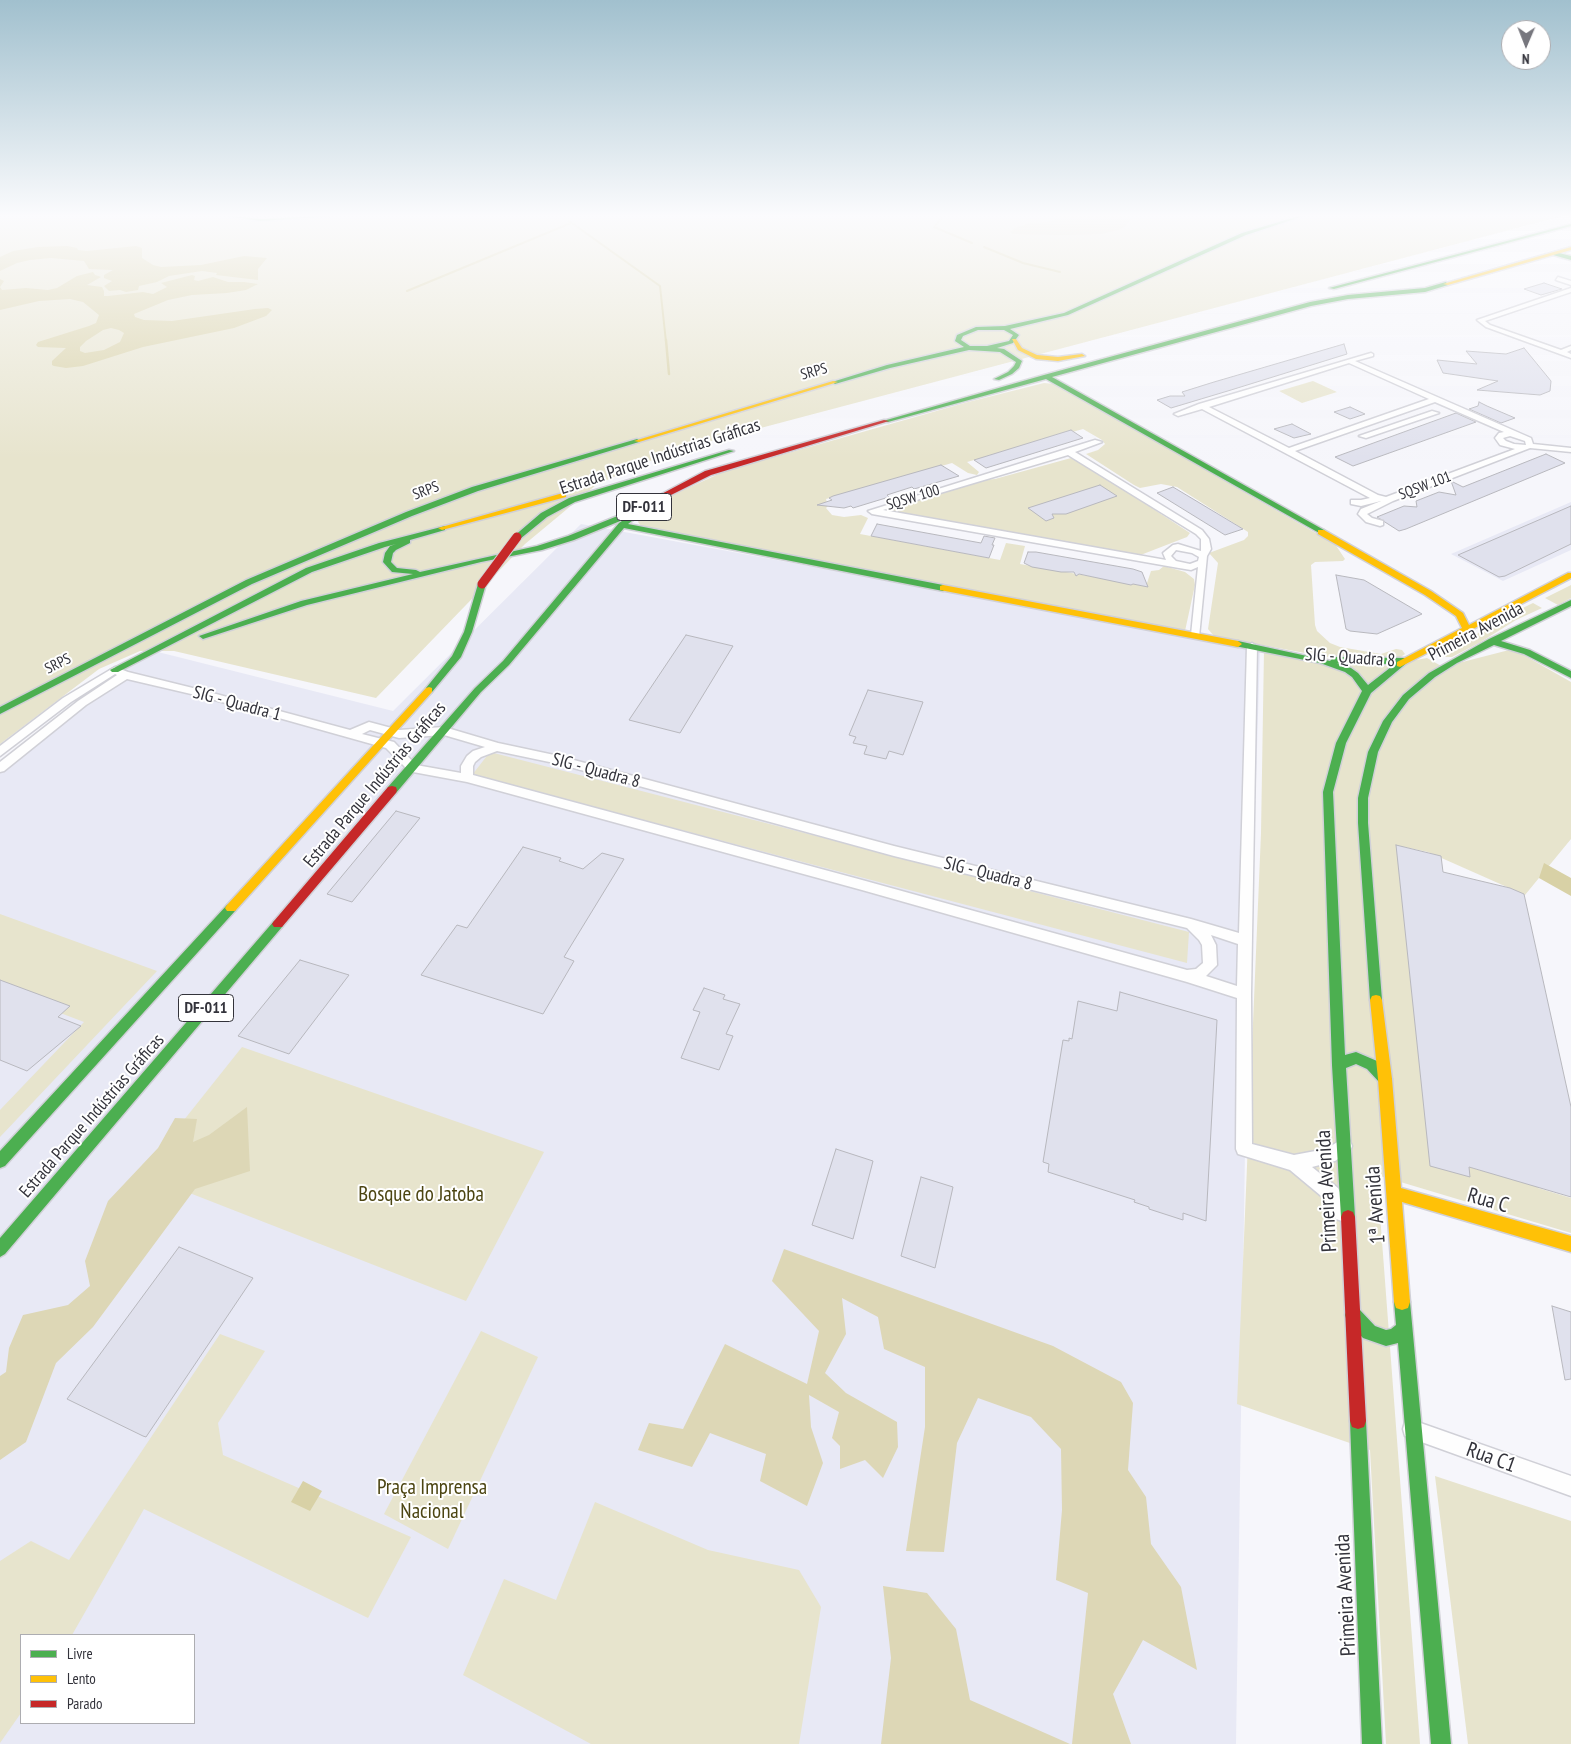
<!DOCTYPE html>
<meta charset="utf-8">
<style>
body{margin:0}
#map{position:relative;width:1571px;height:1744px;overflow:hidden;background:#f6f6fb;font-family:"PT Sans Narrow",sans-serif}
canvas{display:block}
.legend{position:absolute;left:20px;top:1634px;width:175px;height:90px;box-sizing:border-box;background:#fff;border:1px solid #adadb1;margin:0;padding:6px 9px;list-style:none;font-size:15px;color:#33333b}
.legend li{display:flex;align-items:center;gap:10px;height:25px}
.legend b{width:25px;border:1px solid #adadb1}
.north{position:absolute;left:1501px;top:20px;width:50px;height:50px;box-sizing:border-box;background:#fff;border:1px solid #adadb1;border-radius:50%;rotate:181deg;font-size:14px;font-weight:700;line-height:20px;text-align:center;color:#33333b}
.north::after{content:'';display:block;margin:auto;width:18px;height:22px;background:#77777e;clip-path:polygon(50% 0,100% 100%,50% 72%,0 100%)}
</style>
<div id="map">
<canvas width="1571" height="1744"></canvas>
<ul class="legend">
<li><b style="height:6px;background:#4caf50"></b>Livre</li>
<li><b style="height:6px;background:#ffc107"></b>Lento</li>
<li><b style="height:6px;background:#c62828"></b>Parado</li>
</ul>
<div class="north">N</div>
</div>
<script>
const c = document.querySelector('canvas').getContext('2d');
c.lineJoin = 'round';
function paint(path, color) {
  c.fillStyle = color;
  c.fill(path, 'evenodd');
}
function shape(rows) {
  const path = new Path2D();
  for (const r of rows) {
    path.moveTo(r[0], r[1]);
    for (let i = 2; i < r.length; i += 2) path.lineTo(r[i], r[i + 1]);
  }
  return path;
}
function strokePath(path, color, width, dash) {
  c.strokeStyle = color;
  c.lineWidth = width;
  c.lineCap = dash ? 'butt' : 'round';
  c.setLineDash(dash || []);
  c.stroke(path);
}
function label(font, color, halo, rows, align = 'center') {
  c.font = font + ' "PT Sans Narrow",sans-serif';
  c.lineWidth = 4;
  c.setLineDash([]);
  c.textBaseline = 'middle';
  c.strokeStyle = halo;
  c.fillStyle = color;
  for (const [text, x, y, turn = 0] of rows) {
    c.save();
    c.translate(x, y);
    c.rotate((+turn || 0) * Math.PI / 180);
    c.textAlign = isNaN(turn) ? turn : align;
    if (halo) c.strokeText(text, 0, 0);
    c.fillText(text, 0, 0);
    c.restore();
  }
}
const built = shape([
 [1571,502,1571,550,1503,581,1451,554],
 [581,524,1260,649,1245,1149,1236,1744,0,1744,0,768,150,650,393,711],
 [21,1635,194,1635,194,1723,21,1723]
]);
const green = shape([
 [0,215,1566,215,704,443,647,462,596,485,525,544,376,698,174,651,140,651,99,669,0,744],
 [1313,381,1337,392,1302,403,1279,391],
 [1044,383,1055,384,1335,544,1345,559,1343,561,1315,562,1311,565,1315,625,1317,631,1330,643,1340,647,1381,654,1396,649,1402,650,1405,654,1399,658,1337,659,1214,636,1208,629,1218,563,1209,553,1244,540,1248,536,1248,532,1177,487,1161,484,1140,488,1134,485,1086,454,1098,450,1105,444,1102,440,1083,429,967,462,979,472,977,475,968,473,952,463,826,499,828,506,826,508,832,515,844,517,861,515,868,518,860,534,1000,560,1006,543,1025,546,1020,564,1146,586,1151,571,1159,570,1164,566,1185,572,1194,579,1195,585,1185,631,655,529,641,526,638,522,640,517,652,508,675,494,725,471,968,402],
 [1071,458,1080,461,1190,533,1187,537,1138,556,889,510,891,507,982,480,995,479],
 [1571,585,1571,598,1558,605,1545,598],
 [1533,603,1542,608,1516,620,1479,643,1452,657,1446,657,1442,654,1471,639,1488,625],
 [1513,649,1571,682,1571,839,1525,895,1428,852,1404,847,1448,1161,1486,1172,1480,1127,1530,1141,1538,1188,1571,1198,1571,1233,1377,1175,1420,1744,1386,1744,1370,1450,1237,1404,1261,833,1264,650,1384,666,1427,658,1443,667],
 [490,752,1189,932,1187,963,472,775],
 [0,914,157,971,0,1137,0,1110,84,1022,0,990],
 [242,1047,544,1152,466,1301,141,1174],
 [481,1331,538,1357,448,1549,384,1514],
 [220,1334,265,1351,218,1423,223,1455,411,1537,368,1618,144,1509,72,1635,21,1635,21,1713,0,1743,0,1561,31,1541,69,1560],
 [1435,1476,1571,1521,1571,1744,1468,1744],
 [595,1502,708,1550,799,1570,821,1607,799,1744,591,1744,463,1675,504,1579,556,1600]
]);
const forest = shape([
 [1059,215,1128,215,1130,220,1125,227,1118,230,1102,234,1063,235,1013,234,1010,232,1015,228,1027,224,1052,221,1059,217],
 [247,1107,250,1171,195,1189,93,1327,56,1363,26,1442,0,1460,0,1376,6,1372,9,1348,23,1315,68,1305,90,1286,85,1261,108,1201,158,1148,175,1118,197,1119,193,1142,209,1135],
 [784,1249,1053,1346,1121,1382,1133,1403,1128,1470,1146,1497,1151,1544,1181,1587,1197,1670,1143,1640,1113,1694,1131,1744,1072,1744,1088,1593,1056,1580,1062,1510,1061,1449,1031,1417,978,1398,957,1443,944,1552,906,1551,925,1427,925,1367,884,1349,878,1317,842,1298,846,1334,825,1373,846,1393,897,1422,898,1447,883,1478,865,1460,840,1469,840,1446,832,1438,839,1412,809,1395,811,1427,823,1463,807,1506,760,1481,766,1454,710,1433,692,1467,638,1450,649,1423,683,1429,725,1344,807,1384,819,1331,772,1281],
 [883,1586,927,1593,956,1629,970,1700,1070,1744,881,1744,891,1658]
]);
const water = shape([
 [67,246,77,248,78,250,87,251,136,246,142,248,142,258,153,265,161,267,201,265,244,256,267,258,258,269,258,280,216,275,217,273,202,271,169,276,157,282,139,286,138,290,126,292,120,290,109,291,104,286,112,281,104,278,104,275,113,270,89,269,84,261,51,258,30,260,17,263,0,271,0,257,13,251,38,247],
 [93,272,95,275,101,277,87,285,102,287,104,291,104,296,108,296,143,292,153,294,167,287,161,283,192,275,195,276,194,280,198,281,213,277,228,282,244,282,258,284,246,290,227,293,192,295,168,300,134,314,135,317,144,320,172,321,255,309,268,308,272,310,266,316,234,328,143,347,83,366,66,368,54,366,52,365,52,361,66,348,38,347,36,345,38,342,89,326,96,323,99,315,83,302,70,299,39,301,0,310,0,279,4,281,0,287,2,290,26,288,48,290,57,288,77,276],
 [111,328,119,330,124,333,120,342,104,350,85,353,80,351,80,347,86,341,103,330],
 [1544,863,1571,878,1571,896,1539,878],
 [303,1481,322,1491,310,1511,291,1502]
]);
const streamFar1 = shape([
 [944,215,934,227,972,243],
 [569,221,660,286,666,342],
 [984,247,1023,263,1060,272],
 [407,291,571,223]
]);
const stream = shape([
 [666,340,669,374]
]);
const building = shape([
 [1544,283,1562,289,1541,295,1524,289,1544,283],
 [1344,344,1347,354,1231,390,1171,408,1157,400,1170,396,1185,396,1182,392,1214,382,1344,344],
 [1524,348,1551,381,1550,391,1540,395,1477,390,1498,381,1443,373,1437,360,1477,364,1466,351,1506,354,1524,348],
 [1479,402,1487,406,1515,418,1501,423,1469,409,1478,406,1479,402],
 [1350,407,1365,414,1350,419,1334,412,1350,407],
 [1456,413,1476,422,1353,466,1335,457,1456,413],
 [1292,424,1311,434,1294,438,1274,429,1292,424],
 [1071,430,1083,438,986,468,974,460,1071,430],
 [1546,454,1565,463,1406,529,1399,531,1377,517,1404,506,1417,507,1416,501,1439,492,1456,495,1451,481,1463,487,1546,454],
 [941,465,959,476,914,489,912,487,887,495,889,497,853,508,851,506,844,508,817,505,832,500,829,498,833,496,941,465],
 [1100,485,1117,496,1066,514,1052,514,1054,518,1046,521,1028,508,1100,485],
 [1173,487,1243,529,1225,535,1157,493,1173,487],
 [1571,506,1571,544,1505,576,1499,577,1458,555,1571,506],
 [877,524,981,543,984,536,995,538,992,545,994,545,989,558,871,536,877,524],
 [1028,552,1036,552,1133,569,1142,572,1148,587,1133,584,1131,585,1079,574,1076,576,1074,572,1061,572,1032,567,1024,563,1028,552],
 [1336,575,1364,580,1422,614,1377,634,1350,631,1346,629,1336,575],
 [686,635,733,646,680,733,629,720,686,635],
 [868,690,923,702,903,755,889,751,886,759,864,754,867,746,853,743,856,737,849,735,868,690],
 [396,811,420,818,352,902,327,894,396,811],
 [1396,845,1441,856,1443,872,1510,888,1524,894,1571,1107,1571,1197,1469,1167,1470,1177,1430,1166,1396,845],
 [523,847,561,858,559,861,583,869,602,853,624,859,564,957,574,961,543,1014,421,975,457,925,467,928,523,847],
 [300,960,349,975,289,1054,238,1036,300,960],
 [0,980,70,1006,58,1017,81,1026,27,1071,0,1060,0,980],
 [704,988,725,995,723,999,740,1004,726,1034,733,1036,719,1070,681,1058,700,1012,693,1010,704,988],
 [1120,992,1217,1020,1206,1221,1183,1213,1183,1220,1149,1209,1149,1207,1134,1202,1135,1200,1048,1172,1049,1164,1043,1162,1063,1040,1069,1041,1069,1038,1072,1039,1078,1001,1117,1011,1120,992],
 [836,1149,873,1161,853,1239,812,1225,836,1149],
 [921,1177,953,1187,935,1268,901,1256,921,1177],
 [179,1247,253,1278,146,1437,143,1436,67,1399,179,1247],
 [1552,1306,1571,1312,1571,1379,1565,1380,1552,1306]
]);
const street = shape([
 [1558,277,1571,281,1571,285,1556,280,1558,277],
 [1571,288,1571,292,1485,321,1490,325,1561,350,1571,346,1571,350,1567,352,1571,354,1571,358,1486,327,1477,320,1571,288],
 [1371,353,1373,354,1373,356,1355,361,1531,438,1533,444,1571,448,1571,452,1530,448,1393,501,1367,514,1372,518,1383,521,1383,525,1380,526,1366,522,1358,514,1361,509,1381,501,1361,506,1351,504,1351,500,1361,500,1370,498,1202,409,1178,416,1174,414,1199,404,1371,353],
 [1349,363,1429,399,1289,448,1209,407,1349,363],
 [1435,402,1504,432,1499,433,1495,438,1500,445,1515,449,1386,497,1378,495,1295,451,1435,402],
 [1510,436,1525,441,1526,445,1514,444,1506,441,1503,438,1510,436],
 [1432,411,1439,413,1366,438,1359,436,1432,411],
 [1095,440,1102,442,1075,452,1202,530,1209,539,1211,549,1207,556,1199,637,1196,638,1191,635,1198,567,1191,570,1179,568,872,514,868,511,1095,440],
 [1068,455,1196,534,1201,539,1201,551,1178,544,1173,545,1163,553,1166,560,883,510,1068,455],
 [1176,550,1192,553,1199,557,1198,561,1190,564,1176,561,1171,556,1176,550],
 [1252,643,1257,646,1251,994,1252,1144,1294,1155,1326,1149,1344,1138,1350,1141,1352,1146,1350,1151,1335,1161,1312,1167,1338,1188,1350,1213,1348,1219,1342,1221,1336,1219,1326,1200,1290,1170,1238,1154,1236,1149,1237,998,1187,982,862,890,467,782,413,772,409,771,386,748,204,697,127,679,86,705,4,771,0,772,0,762,78,701,117,675,115,674,71,702,0,756,0,746,63,698,115,667,128,672,205,691,350,730,369,722,399,730,444,727,498,743,559,756,894,846,1191,919,1239,933,1247,646,1252,643],
 [370,730,399,738,444,735,485,747,473,751,467,756,461,766,461,773,416,765,394,742,362,734,370,730],
 [497,751,559,764,894,856,1187,928,1199,940,1202,945,1203,963,1196,969,1187,970,862,880,473,775,473,766,475,762,481,757,497,751],
 [1211,935,1238,944,1237,986,1206,976,1217,965,1216,945,1211,935],
 [1412,1420,1571,1476,1571,1496,1405,1436,1403,1429,1405,1422,1412,1420]
]);
const fast = shape([
 [219,215,261,219,346,215,261,221,219,215],
 [1302,215,1307,215,1246,235,1068,315,1010,329,1019,335,1013,343,997,348,1004,349,1022,361,1019,368,1012,374,999,380,994,379,1008,372,1014,366,1016,362,1000,352,969,350,890,368,835,384,832,382,887,365,964,347,955,341,957,335,976,327,1005,326,1064,313,1242,233,1302,215],
 [978,330,1004,330,1013,335,1009,341,987,346,970,346,961,340,963,336,978,330],
 [1571,224,1571,226,1334,289,1329,288,1571,224],
 [1555,252,1571,256,1571,260,1553,255,1555,252],
 [1446,282,1448,285,1425,292,1348,299,1311,306,1052,377,1324,530,1325,532,1321,534,1046,379,888,422,883,421,1044,375,1310,302,1348,295,1425,288,1446,282],
 [637,439,640,441,639,442,478,491,412,516,252,584,0,714,0,707,246,580,406,512,472,487,637,439],
 [729,450,734,451,575,502,547,517,520,539,513,537,541,513,569,498,729,450],
 [655,496,662,498,628,524,943,585,947,588,943,591,624,528,509,665,481,692,396,793,392,794,388,793,387,790,388,787,475,688,503,661,619,523,625,519,574,540,542,550,481,562,307,605,206,638,203,639,199,636,301,601,413,574,392,572,383,562,385,553,390,546,396,544,385,547,312,572,118,672,112,672,110,670,306,568,379,543,445,526,445,530,410,540,410,543,396,550,393,553,391,562,397,568,416,570,420,572,537,546,568,536,625,513,631,514,655,496],
 [482,581,486,584,472,632,461,657,432,692,426,692,426,688,452,656,464,632,478,584,482,581],
 [1571,600,1571,606,1501,641,1530,650,1571,671,1571,678,1524,654,1494,645,1457,663,1435,677,1409,699,1392,722,1378,752,1368,798,1368,823,1382,1000,1380,1004,1376,1005,1372,1004,1370,1000,1358,823,1358,798,1368,752,1383,721,1403,695,1429,673,1489,639,1571,600],
 [1238,641,1330,661,1334,657,1404,658,1409,661,1371,693,1346,743,1333,792,1345,1055,1356,1052,1377,1061,1392,1079,1390,1083,1385,1085,1380,1083,1367,1069,1356,1064,1346,1068,1355,1217,1353,1222,1348,1224,1343,1222,1341,1217,1332,1065,1323,792,1336,743,1362,691,1352,677,1345,672,1320,663,1235,646,1235,642,1238,641],
 [1337,663,1395,664,1368,685,1358,673,1351,668,1337,663],
 [231,903,235,905,237,908,235,911,5,1166,0,1168,0,1151,227,905,231,903],
 [278,919,282,921,284,924,282,927,5,1254,0,1257,0,1238,274,921,278,919],
 [1402,1294,1408,1296,1410,1302,1451,1744,1431,1744,1398,1343,1386,1346,1363,1338,1347,1321,1345,1315,1347,1309,1353,1307,1359,1309,1375,1326,1386,1330,1391,1329,1396,1325,1394,1302,1396,1296,1402,1294],
 [1358,1413,1364,1415,1366,1421,1382,1744,1362,1744,1350,1421,1352,1415,1358,1413]
]);
const slow = shape([
 [1571,247,1571,250,1448,285,1443,284,1571,247],
 [1012,339,1016,339,1022,348,1037,355,1058,357,1082,354,1085,356,1058,361,1036,359,1018,350,1012,339],
 [833,381,838,382,639,442,634,441,833,381],
 [563,493,566,493,566,497,442,530,438,528,563,493],
 [1318,530,1324,530,1431,591,1463,613,1469,625,1568,573,1571,573,1571,578,1400,667,1397,666,1397,662,1462,628,1456,616,1425,595,1318,534,1318,530],
 [943,585,1238,641,1242,644,1238,647,940,590,940,586,943,585],
 [429,687,432,688,432,692,235,911,227,911,225,908,227,905,426,688,429,687],
 [1376,995,1380,996,1382,1000,1392,1079,1401,1188,1571,1236,1571,1252,1402,1202,1410,1302,1408,1308,1402,1310,1396,1308,1394,1302,1378,1079,1370,1000,1372,996,1376,995]
]);
const jam = shape([
 [884,420,889,421,711,475,661,500,654,498,705,471,884,420],
 [392,786,396,787,397,790,396,793,282,927,274,927,272,924,274,921,388,787,392,786],
 [1348,1210,1353,1212,1355,1217,1366,1421,1364,1427,1358,1429,1352,1427,1350,1421,1341,1217,1343,1212,1348,1210]
]);
const jamBridge = shape([
 [482,584,517,537]
]);
const farStreetnames = [
 ["SRPS",814,372,-16],
 ["SQSW 101",1425,486,-21],
 ["SRPS",426,491,-21],
 ["SQSW 100",913,498,-17],
 ["SRPS",58,664,-27]
];
const shields = [
 [644,507,55],
 [206,1008,55]
];
const shieldNames = [
 ["DF-011",644,507],
 ["DF-011",206,1008]
];
const streetNames = [
 ["Estrada Parque Indústrias Gráficas",660,457,-18],
 ["Primeira Avenida",1476,632,-28],
 ["SIG - Quadra 8",1350,658,4],
 ["SIG - Quadra 1",237,704,15],
 ["SIG - Quadra 8",596,771,15],
 ["Estrada Parque Indústrias Gráficas",375,785,-50],
 ["SIG - Quadra 8",988,874,14],
 ["Estrada Parque Indústrias Gráficas",92,1116,-49]
];
const nearStreetnames = [
 ["Primeira Avenida",1327,1191,-93],
 ["Rua C",1488,1201,16],
 ["1ª Avenida",1376,1205,-94],
 ["Rua C1",1491,1458,20],
 ["Primeira Avenida",1346,1595,-93]
];
const nearParknames = [
 ["Bosque do Jatoba",421,1195],
 ["Praça Imprensa",432,1488],
 ["Nacional",432,1512]
];
paint(built, '#e8e9f5');
paint(green, '#e7e4cd');
paint(forest, '#ddd7b6');
paint(water, '#d8d1a6');
strokePath(streamFar1, '#d8d1a6', 2);
strokePath(stream, '#d8d1a6', 2.5);
paint(building, '#e0e1ed');
strokePath(building, '#b8b8be', 1);
strokePath(street, '#d0d0d7', 3);
strokePath(fast, '#d0d0d7', 3);
strokePath(slow, '#d0d0d7', 3);
strokePath(jam, '#d0d0d7', 3);
paint(street, '#fefefe');
paint(fast, '#4caf50');
paint(slow, '#ffc107');
paint(jam, '#c62828');
strokePath(jamBridge, '#d3d3d6', 11, []);
strokePath(jamBridge, '#c62828', 9);
const sky = c.createLinearGradient(0, 0, 0, 459);
sky.addColorStop(0, '#a1c0ce');
sky.addColorStop(0.47, '#fbfbfd');
sky.addColorStop(1, '#fbfbfd00');
c.fillStyle = sky;
c.fillRect(0, 0, 1571, 459);
label('15px', '#33333b', '#fff', farStreetnames);
for (const [x, y, w] of shields) {
  const box = new Path2D();
  box.roundRect(x - w / 2, y - 13.5, w, 27, 4);
  c.fillStyle = '#fff';
  c.fill(box);
  strokePath(box, '#33333b', 1);
}
label('bold 16px', '#33333b', null, shieldNames);
label('18px', '#33333b', '#fff', streetNames);
label('21px', '#33333b', '#fff', nearStreetnames);
label('21px', '#4c4512', '#fff', nearParknames);
</script>
